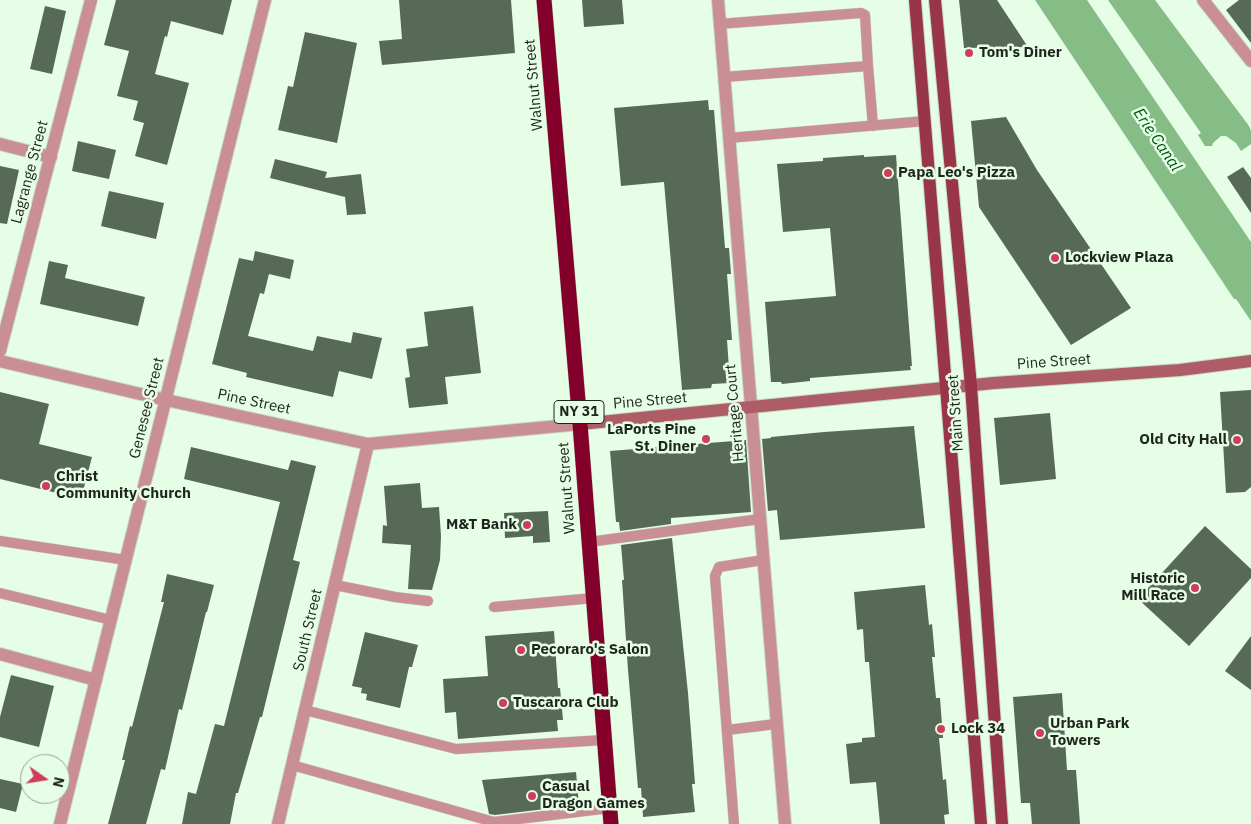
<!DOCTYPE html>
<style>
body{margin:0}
#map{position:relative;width:1251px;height:824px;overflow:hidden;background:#e6fde6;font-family:"IBM Plex Sans",sans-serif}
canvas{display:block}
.north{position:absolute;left:20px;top:754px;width:50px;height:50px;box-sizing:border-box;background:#e6fde6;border:1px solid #96a796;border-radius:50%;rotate:103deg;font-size:14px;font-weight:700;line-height:20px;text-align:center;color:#1d251d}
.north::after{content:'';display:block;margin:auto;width:18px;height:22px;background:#ce3e5b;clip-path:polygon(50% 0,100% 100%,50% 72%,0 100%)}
</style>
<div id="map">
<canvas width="1251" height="824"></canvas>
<div class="north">N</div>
</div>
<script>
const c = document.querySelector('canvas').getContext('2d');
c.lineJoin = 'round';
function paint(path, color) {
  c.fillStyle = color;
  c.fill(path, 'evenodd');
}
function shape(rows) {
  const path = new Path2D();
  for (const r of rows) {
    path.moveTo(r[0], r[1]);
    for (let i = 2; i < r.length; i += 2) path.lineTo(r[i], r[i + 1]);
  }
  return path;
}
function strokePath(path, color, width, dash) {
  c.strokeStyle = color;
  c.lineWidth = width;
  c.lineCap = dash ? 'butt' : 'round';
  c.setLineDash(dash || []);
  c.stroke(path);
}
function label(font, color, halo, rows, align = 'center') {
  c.font = font + ' "IBM Plex Sans",sans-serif';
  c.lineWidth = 5;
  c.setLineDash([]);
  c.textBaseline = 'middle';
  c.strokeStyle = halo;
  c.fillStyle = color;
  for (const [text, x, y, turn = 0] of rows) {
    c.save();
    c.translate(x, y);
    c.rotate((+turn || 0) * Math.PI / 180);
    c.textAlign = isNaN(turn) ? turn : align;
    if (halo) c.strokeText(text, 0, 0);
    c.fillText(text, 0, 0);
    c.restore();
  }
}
const water = shape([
 [1035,0,1087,0,1251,242,1251,321,1236,299,1234,299],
 [1108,0,1155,0,1249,126,1251,131,1251,144,1241,151,1236,143,1226,136,1221,136,1213,143,1212,146,1205,146,1198,135,1201,133]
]);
const building = shape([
 [116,0,232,0,223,35,171,21,167,37,165,36,155,74,189,83,167,165,135,156,144,123,133,120,138,101,117,96,129,51,104,45],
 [399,0,511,0,515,53,382,65,379,41,402,39],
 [582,0,622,0,624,24,584,27],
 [959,0,997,0,1028,47,964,48],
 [1239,0,1251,0,1251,43,1226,10],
 [45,6,66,11,52,74,30,69],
 [305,32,357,43,337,143,278,130,288,86,293,87],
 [708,100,709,110,714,110,725,248,729,248,731,274,727,274,732,340,727,340,730,383,712,384,711,388,682,390,664,182,621,186,614,108],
 [1006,117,1037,170,1131,308,1071,345,979,207,971,121],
 [78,141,116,150,109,179,72,171],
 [864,155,864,157,896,155,912,366,910,366,911,370,810,378,810,381,782,384,781,382,771,382,765,302,836,296,830,228,783,232,777,164,823,161,823,158],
 [275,159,327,172,325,178,361,174,366,214,347,215,345,197,270,178],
 [0,166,19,170,7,224,0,223],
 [1243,167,1251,178,1251,213,1227,177],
 [109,191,164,203,156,239,101,226],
 [255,251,294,260,290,279,269,274,264,294,260,293,248,336,313,351,317,336,351,343,353,332,382,338,372,379,339,371,333,397,246,377,247,373,212,364,239,258,253,261],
 [49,261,68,265,65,278,145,297,138,326,40,304],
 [473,306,481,373,445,377,448,404,409,408,405,378,410,377,406,349,428,346,424,312],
 [1251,390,1251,487,1245,492,1226,493,1220,392],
 [0,392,49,404,39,444,92,457,81,499,0,479],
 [1050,413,1056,479,1000,485,994,418],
 [914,426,925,528,780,540,777,510,768,511,762,439,771,438,771,437,824,432],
 [746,440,751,512,671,518,671,524,620,531,619,522,616,522,610,451],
 [191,447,288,470,291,460,316,466,293,560,300,562,262,717,260,717,238,793,236,793,230,824,182,824,188,792,196,794,215,724,224,726,280,502,184,479],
 [420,483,422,508,439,507,441,536,440,560,432,590,408,589,411,545,382,543,383,525,387,526,384,486],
 [548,511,550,542,533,543,533,536,505,538,504,513],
 [1205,526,1251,569,1251,578,1189,646,1138,599],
 [672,538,688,693,695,784,692,784,695,812,643,817,641,788,638,788,628,670,622,580,624,580,621,545],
 [167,574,214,585,207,612,206,612,182,710,179,709,165,770,161,769,146,824,108,824,125,760,122,760,130,726,132,727,164,602,161,602],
 [925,585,929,625,932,624,935,657,932,657,936,698,940,698,943,738,939,738,943,780,946,779,949,814,944,815,945,824,880,824,876,782,850,784,846,744,862,742,862,738,875,737,869,662,865,662,863,629,857,630,854,592],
 [554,631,558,688,560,688,563,720,557,720,558,731,458,739,456,712,445,713,443,679,488,676,485,636],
 [365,632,418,645,412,667,409,667,400,708,366,700,367,694,361,693,362,688,352,686],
 [1251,636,1251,690,1225,671],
 [11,675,54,686,39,747,0,737,0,717],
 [1062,693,1067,770,1076,770,1080,824,1032,824,1030,803,1021,803,1013,697],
 [576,772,579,805,495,815,489,814,482,780],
 [0,779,23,784,16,812,0,808]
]);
const lane = shape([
 [719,24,861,13,865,15,868,66],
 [724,77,868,66,873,126],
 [729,138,925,121],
 [0,541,126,560],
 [589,542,760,519],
 [335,585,395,597,428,601],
 [0,593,111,620],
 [494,607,594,598],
 [305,710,456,749,604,740],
 [727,730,776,724],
 [292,765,494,822,610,808],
 [734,824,715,576,719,567,763,560]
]);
const street = shape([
 [718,0,785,824],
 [1203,0,1251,61],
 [0,144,51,157],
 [0,351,91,0],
 [0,361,166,400,368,444,580,424],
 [0,654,96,680],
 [60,824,265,0],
 [278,824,368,444]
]);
const secondary = shape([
 [580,424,994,383,1180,370,1251,361]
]);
const primary = shape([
 [915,0,981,824],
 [935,0,971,386,1002,824]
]);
const highway = shape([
 [544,0,580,424,611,824]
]);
const markers = [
 [969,53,5,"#ce3e5b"],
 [888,173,5,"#ce3e5b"],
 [1055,258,5,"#ce3e5b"],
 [706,439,5,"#ce3e5b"],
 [1237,440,5,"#ce3e5b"],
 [46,486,5,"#ce3e5b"],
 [527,525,5,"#ce3e5b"],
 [1195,588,5,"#ce3e5b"],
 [521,650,5,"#ce3e5b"],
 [503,703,5,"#ce3e5b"],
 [941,729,5,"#ce3e5b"],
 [1040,733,5,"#ce3e5b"],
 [532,796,5,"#ce3e5b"]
];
const shields = [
 [579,412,50]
];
const shieldNames = [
 ["NY 31",579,412]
];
const poiNames = [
 ["Tom's Diner",979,53],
 ["Papa Leo's Pizza",898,173],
 ["Lockview Plaza",1065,258],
 ["LaPorts Pine",696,430,"right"],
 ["St. Diner",696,447,"right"],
 ["Old City Hall",1227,440,"right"],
 ["Christ",56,477],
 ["Community Church",56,494],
 ["M&T Bank",517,525,"right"],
 ["Historic",1185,579,"right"],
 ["Mill Race",1185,596,"right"],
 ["Pecoraro's Salon",531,650],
 ["Tuscarora Club",513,703],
 ["Urban Park",1050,724],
 ["Towers",1050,741],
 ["Lock 34",951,729],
 ["Casual",542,787],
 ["Dragon Games",542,804]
];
const streetNames = [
 ["Walnut Street",534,85,-95],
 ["Lagrange Street",30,172,-75],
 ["Pine Street",1054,362,-4],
 ["Pine Street",650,401,-5],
 ["Pine Street",254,402,12],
 ["Genesee Street",147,408,-76],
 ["Heritage Court",735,413,-95],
 ["Main Street",956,413,-94],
 ["Walnut Street",567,488,-94],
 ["South Street",308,630,-77]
];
const waterNames = [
 ["Erie Canal",1157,140,56]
];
paint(water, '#86bc86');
paint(building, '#576a57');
strokePath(lane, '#c6dac6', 11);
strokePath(street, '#c6dac6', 14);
strokePath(secondary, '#c6dac6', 14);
strokePath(primary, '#c6dac6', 14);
strokePath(highway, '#c6dac6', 16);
strokePath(lane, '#c98f94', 10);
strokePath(street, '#c98f94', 12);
strokePath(secondary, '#ae5d66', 12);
strokePath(primary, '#983546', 12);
strokePath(highway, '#83002b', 15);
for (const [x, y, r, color] of markers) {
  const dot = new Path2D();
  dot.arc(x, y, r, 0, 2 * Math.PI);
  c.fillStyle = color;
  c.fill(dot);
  strokePath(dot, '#e6fde6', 2);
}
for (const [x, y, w] of shields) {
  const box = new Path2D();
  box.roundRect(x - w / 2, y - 11.5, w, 23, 4);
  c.fillStyle = '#e6fde6';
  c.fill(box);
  strokePath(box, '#1d251d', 1);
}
label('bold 14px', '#1d251d', null, shieldNames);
label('bold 15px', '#1d251d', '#e6fde6', poiNames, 'left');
label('15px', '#1d251d', '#e6fde6', streetNames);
label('italic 16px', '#00550e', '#e6fde6', waterNames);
</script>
